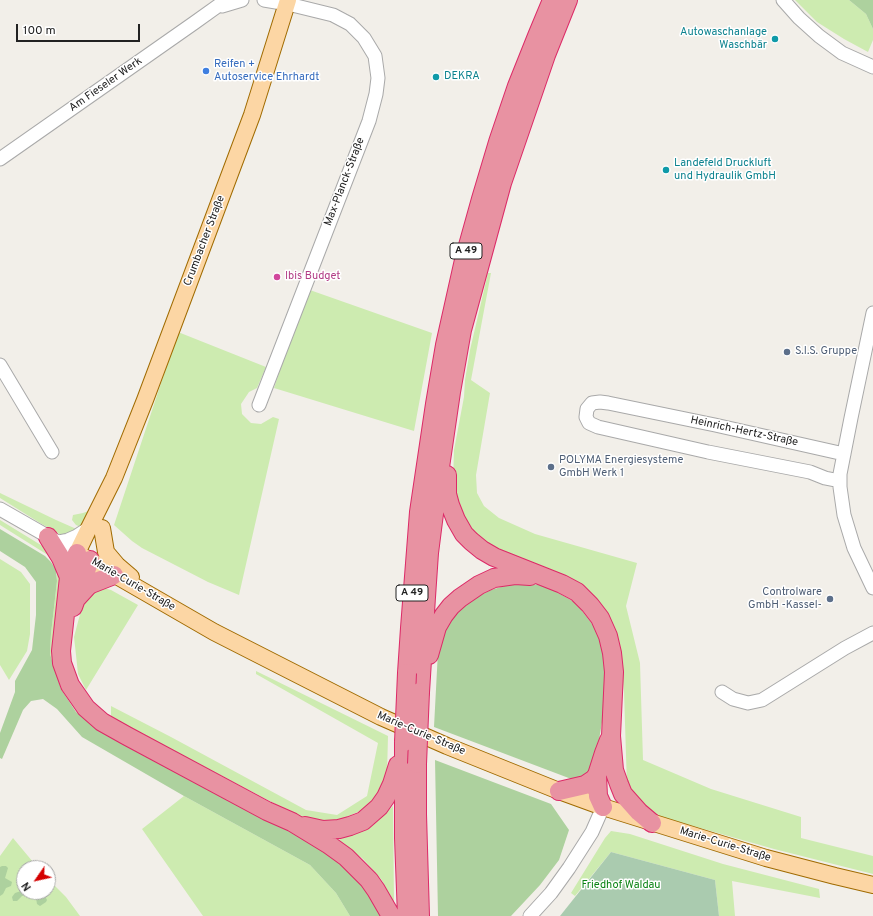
<!DOCTYPE html>
<meta charset="utf-8">
<style>
body{margin:0}
#map{position:relative;width:873px;height:916px;overflow:hidden;background:#f2efe9;font-family:Overpass,sans-serif}
canvas{display:block}
.north{position:absolute;left:16px;top:860px;width:40px;height:40px;box-sizing:border-box;background:#fff;border:1px solid #a7a7a7;border-radius:50%;rotate:236deg;font-size:11px;font-weight:700;line-height:16px;text-align:center;color:#222}
.north::after{content:'';display:block;margin:auto;width:14px;height:18px;background:#d40000;clip-path:polygon(50% 0,100% 100%,50% 72%,0 100%)}
.scale{position:absolute;left:16px;top:24px;width:124px;height:18px;box-sizing:border-box;border:2px solid #222;border-top:0;padding-left:5px;font-size:12px;line-height:14px;white-space:nowrap;color:#222;-webkit-text-stroke:3px #fff;paint-order:stroke}
</style>
<div id="map">
<canvas width="873" height="916"></canvas>
<div class="north">N</div>
<div class="scale">100 m</div>
</div>
<script>
const c = document.querySelector('canvas').getContext('2d');
c.lineJoin = 'round';
function paint(path, color) {
  c.fillStyle = color;
  c.fill(path, 'evenodd');
}
function shape(rows) {
  const path = new Path2D();
  for (const r of rows) {
    path.moveTo(r[0], r[1]);
    for (let i = 2; i < r.length; i += 2) path.lineTo(r[i], r[i + 1]);
  }
  return path;
}
function strokePath(path, color, width, dash) {
  c.strokeStyle = color;
  c.lineWidth = width;
  c.lineCap = dash ? 'butt' : 'round';
  c.setLineDash(dash || []);
  c.stroke(path);
}
function label(font, color, halo, rows, align = 'center') {
  c.font = font + ' Overpass,sans-serif';
  c.lineWidth = 3;
  c.setLineDash([]);
  c.textBaseline = 'middle';
  c.strokeStyle = halo;
  c.fillStyle = color;
  for (const [text, x, y, turn = 0] of rows) {
    c.save();
    c.translate(x, y);
    c.rotate((+turn || 0) * Math.PI / 180);
    c.textAlign = isNaN(turn) ? turn : align;
    if (halo) c.strokeText(text, 0, 0);
    c.fillText(text, 0, 0);
    c.restore();
  }
}
const grass = shape([
 [795,0,849,0,866,14,873,29,873,40,868,52,844,39,817,22],
 [488,273,491,273,471,380,490,393,476,475,477,493,484,506,499,518,535,534,637,563,626,606,640,663,643,760,711,789,801,817,801,838,873,856,873,874,774,849,651,814,636,795,627,787,624,691,619,646,608,619,499,554,476,537,455,502,453,482,454,450,464,397,465,380,470,350],
 [307,289,432,333,414,431,274,388],
 [178,332,266,367,257,388,249,392,241,404,242,414,251,423,261,424,273,417,279,419,239,595,208,582,142,548,132,541,114,525],
 [0,493,56,520,81,531,61,535,40,523,0,498],
 [91,510,83,528,76,525,72,520,73,515,83,513],
 [0,520,49,550,51,557,0,525],
 [0,559,21,572,30,584,30,634,27,651,9,680,0,665],
 [57,574,61,576,55,630,53,663,50,654,51,634,57,581],
 [104,588,111,590,138,605,86,690,78,674,76,655,74,637,79,618,84,602,89,593],
 [256,671,388,736,387,774,373,805,338,821,304,819,111,718,111,706,171,737,306,810,337,815,367,796,378,743,256,674],
 [184,796,310,865,336,893,350,916,203,916,142,829],
 [393,806,394,902,381,879,363,859,338,840,371,827],
 [611,831,630,834,723,864,819,889,820,898,732,881,735,916,719,916,715,880,611,852,575,896,571,893,605,838],
 [13,838,38,868,24,868,24,892,48,892,48,879,66,897,80,916,0,916,0,856]
]);
const forest = shape([
 [849,0,873,0,873,29,866,14],
 [0,529,45,556,51,562,56,570,57,581,51,634,50,654,61,689,76,712,99,729,316,845,349,868,371,892,383,916,350,916,336,893,310,865,184,796,82,737,57,709,43,699,31,701,23,710,2,759,0,758,0,733,15,692,15,681,32,650,36,615,36,582,25,567,0,551],
 [517,582,546,586,576,603,593,625,604,650,606,698,597,752,587,775,574,780,434,727,438,651,448,621,468,601,491,590],
 [435,760,551,804,569,830,559,860,540,885,511,916,438,916],
 [2,866,6,866,8,868,5,878,12,882,11,886,6,888,3,894,0,896,0,867],
 [24,890,24,892,29,892,22,896,17,901,13,901,12,897,15,893],
 [39,896,45,896,47,900,46,902,40,906,37,904,36,898]
]);
const cemetery = shape([
 [611,852,715,880,719,916,560,916]
]);
const minor = shape([
 [783,0,799,18,819,36,842,53,873,67],
 [222,6,242,0],
 [0,159,194,23,222,3,229,0],
 [873,313,851,418,840,474,840,487,844,515,854,548,873,588],
 [0,365,52,452],
 [259,405,369,121,376,94,378,78,375,56,364,38,350,24,333,15,288,4,264,0],
 [840,481,825,478,810,472,708,452,598,427,589,423,586,417,587,409,592,403,600,402,608,403,715,425,844,454],
 [0,509,77,553],
 [58,542,68,540,77,536,89,528],
 [722,692,733,699,748,703,762,700,845,648,873,633],
 [530,916,551,893,569,868,592,832,603,807]
]);
const major = shape([
 [288,0,252,115,145,400,114,478,89,528,77,553,214,632,381,717,447,746,559,791,603,807,766,858,835,876,873,885],
 [102,528,106,552,117,565,131,577]
]);
const highway = shape([
 [447,475,447,494,450,505,456,520,464,534,471,541,482,550,494,557,562,584,577,592,590,605,600,618,608,636,612,653,614,672,611,736,614,770,619,784,623,794,639,812,652,823],
 [48,537,61,558,69,577],
 [77,553,69,577,61,651,62,663,70,685,86,708,102,722,127,736,267,811,292,822,328,844,346,857,369,880,376,890,391,916],
 [77,598,88,586,91,584,114,575],
 [73,607,90,560],
 [429,655,437,627,444,615,451,606,460,598,479,585,494,578,515,575,530,576],
 [407,673,410,628,419,512,435,404,445,345,464,260,481,199,498,142,517,86,537,36,552,0],
 [420,692,426,597,429,553,439,474,451,392,462,330,502,183,546,55,568,0],
 [404,742,404,838,407,916],
 [417,764,417,814,420,916],
 [559,791,585,785,594,779,597,775],
 [603,807,598,796,597,775,604,753,609,740],
 [305,826,323,830,339,829,350,826,363,821,379,807,386,797,392,784,398,765]
]);
const highwayBridge = shape([
 [404,742,407,673],
 [417,764,420,692]
]);
const markers = [
 [775,39,4,"#0f9aa8"],
 [206,71,4,"#3f7fe0"],
 [436,77,4,"#0f9aa8"],
 [666,170,4,"#0f9aa8"],
 [277,277,4,"#d1479c"],
 [787,352,4,"#5c6f8a"],
 [551,467,4,"#5c6f8a"],
 [830,599,4,"#5c6f8a"]
];
const shields = [
 [466,251,32],
 [412,593,32]
];
const shieldNames = [
 ["A 49",466,251],
 ["A 49",412,593]
];
const cultureNames = [
 ["Autowaschanlage",767,33,"right"],
 ["Waschbär",767,46,"right"],
 ["DEKRA",444,77],
 ["Landefeld Druckluft",674,164],
 ["und Hydraulik GmbH",674,177]
];
const shopNames = [
 ["Reifen +",214,65],
 ["Autoservice Ehrhardt",214,78]
];
const streetNames = [
 ["Am Fieseler Werk",106,85,-35],
 ["Max-Planck-Straße",345,182,-69],
 ["Crumbacher Straße",205,241,-69],
 ["Heinrich-Hertz-Straße",744,432,12],
 ["Marie-Curie-Straße",133,585,30],
 ["Marie-Curie-Straße",421,734,23],
 ["Marie-Curie-Straße",725,845,17]
];
const hotelNames = [
 ["Ibis Budget",285,277]
];
const serviceNames = [
 ["S.I.S. Gruppe",795,352],
 ["POLYMA Energiesysteme",559,461],
 ["GmbH Werk 1",559,474],
 ["Controlware",822,593,"right"],
 ["GmbH -Kassel-",822,606,"right"]
];
const parkNames = [
 ["Friedhof Waldau",621,886]
];
paint(grass, '#cdebb0');
paint(forest, '#add19e');
paint(cemetery, '#aacbaf');
strokePath(minor, '#a9a9a9', 15);
strokePath(major, '#a06b00', 18);
strokePath(highway, '#dc2a67', 20);
strokePath(minor, '#fff', 13);
strokePath(major, '#fcd6a4', 16);
strokePath(highway, '#e892a2', 18);
strokePath(highwayBridge, '#dc2a67', 20, []);
strokePath(highwayBridge, '#e892a2', 18);
for (const [x, y, r, color] of markers) {
  const dot = new Path2D();
  dot.arc(x, y, r, 0, 2 * Math.PI);
  c.fillStyle = color;
  c.fill(dot);
  strokePath(dot, '#fff', 1.5);
}
for (const [x, y, w] of shields) {
  const box = new Path2D();
  box.roundRect(x - w / 2, y - 8, w, 16, 3);
  c.fillStyle = '#fff';
  c.fill(box);
  strokePath(box, '#222', 1);
}
label('bold 10px', '#222', null, shieldNames);
label('11px', '#0d838f', '#fff', cultureNames, 'left');
label('11px', '#366cbe', '#fff', shopNames, 'left');
label('11px', '#222', '#fff', streetNames);
label('11px', '#b23c85', '#fff', hotelNames, 'left');
label('11px', '#4e5e75', '#fff', serviceNames, 'left');
label('11px', '#0c8416', '#fff', parkNames);
</script>
